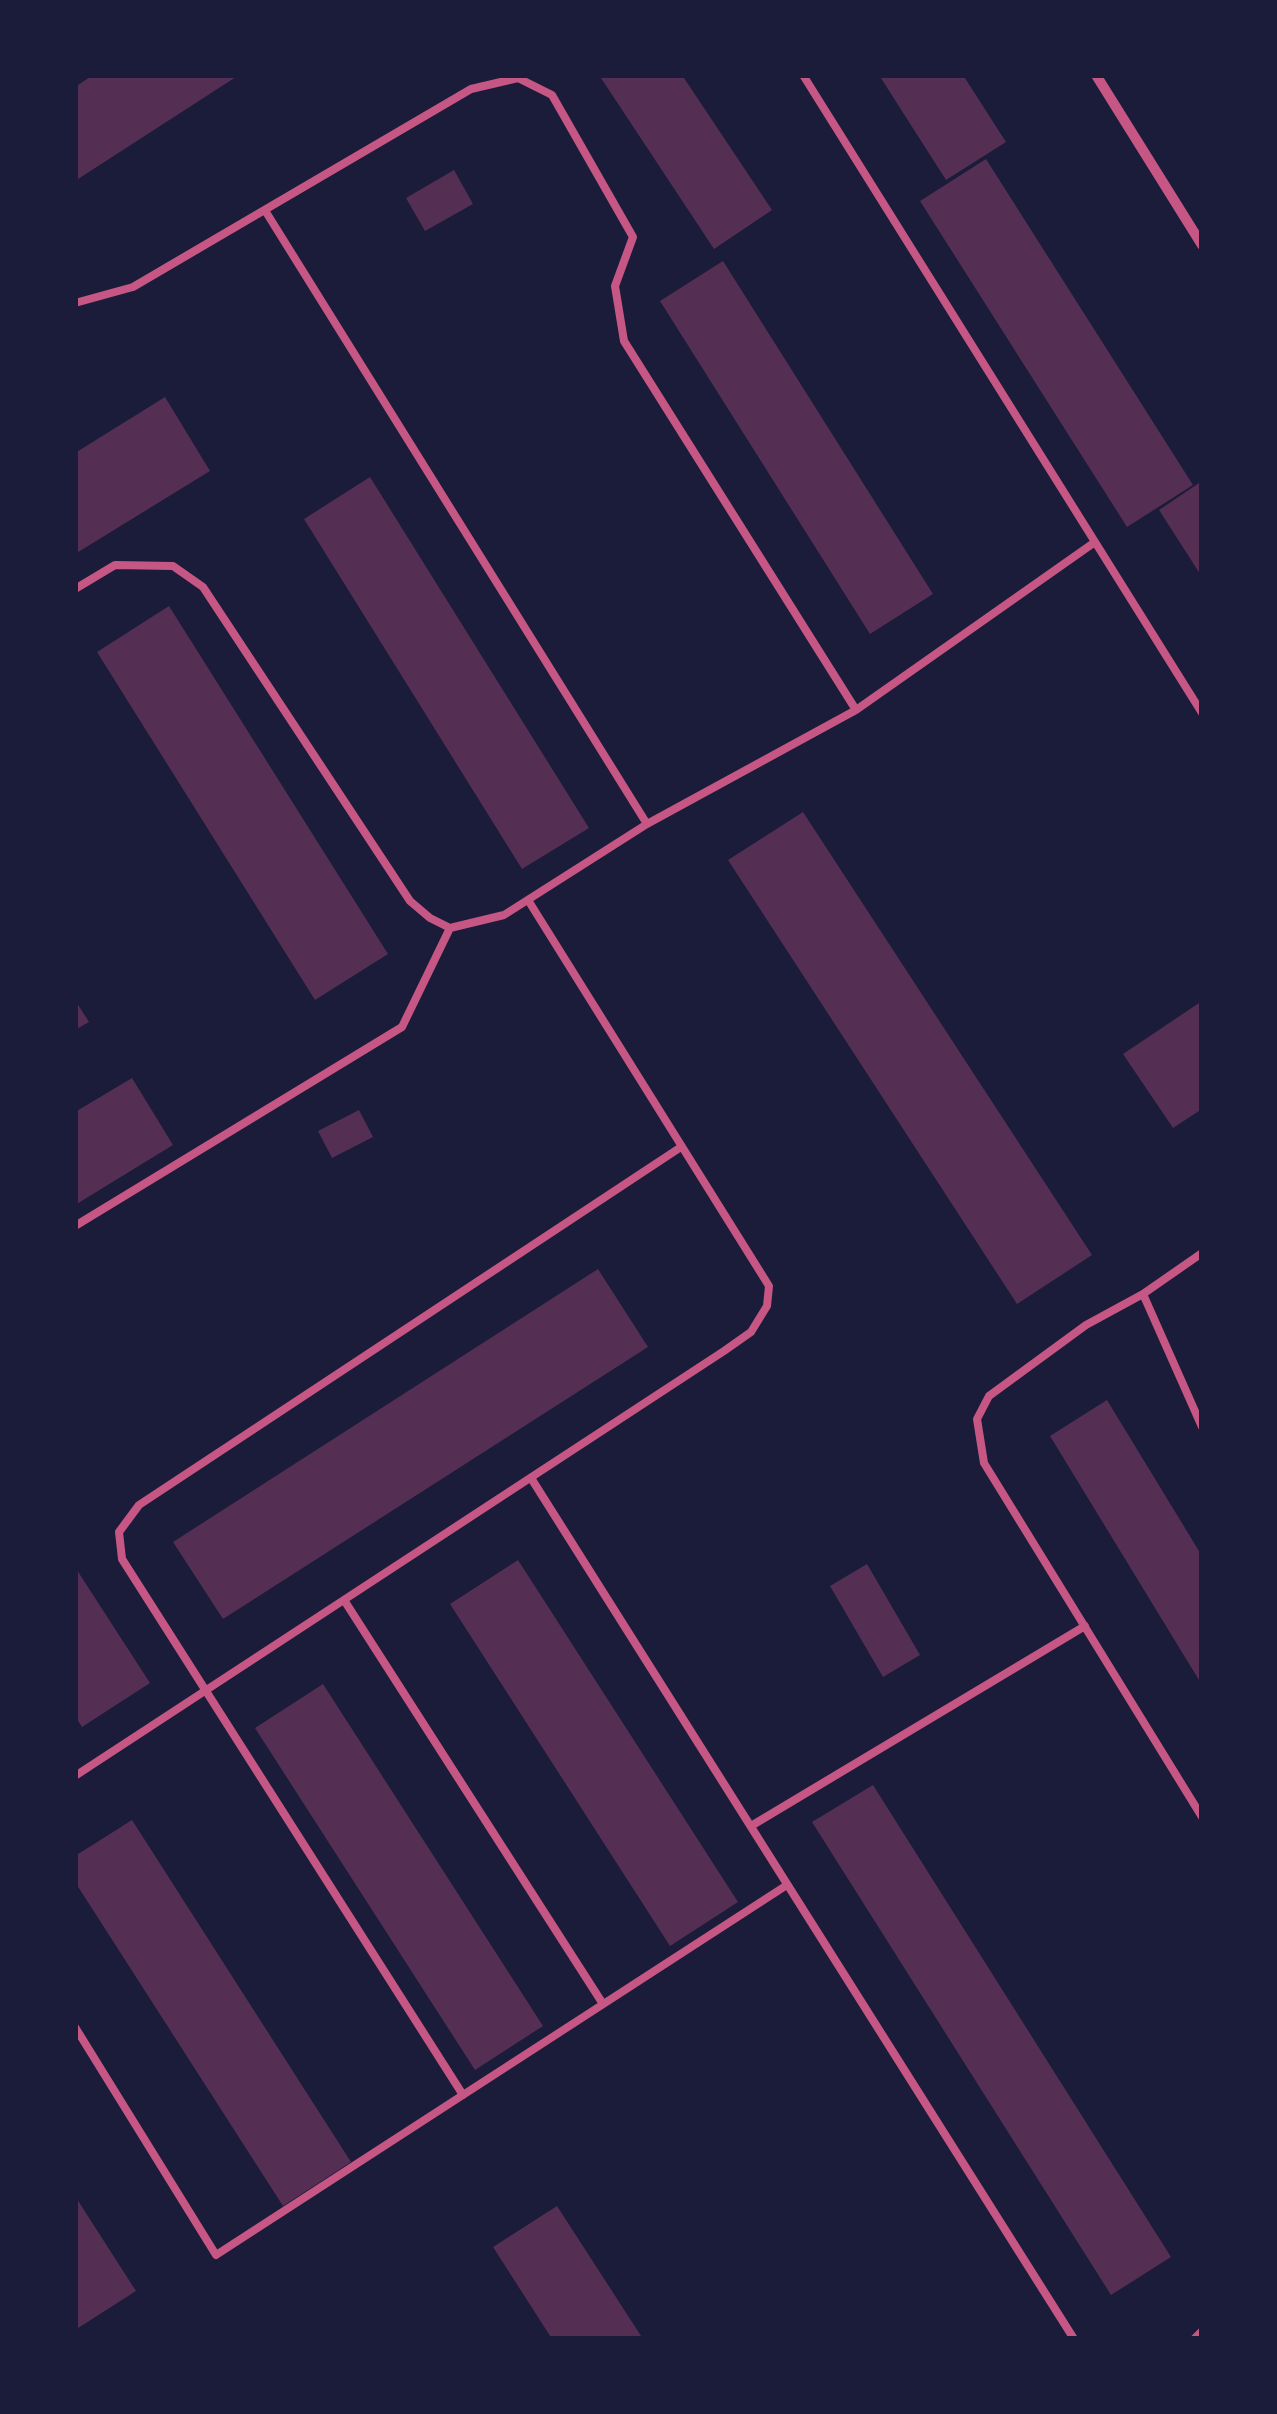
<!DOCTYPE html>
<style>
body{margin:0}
#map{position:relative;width:1277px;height:2414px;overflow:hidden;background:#1b1b3a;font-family:"Fira Sans Condensed",sans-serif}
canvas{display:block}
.frame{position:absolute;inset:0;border:78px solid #1b1b3a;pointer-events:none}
</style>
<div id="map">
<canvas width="1277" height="2414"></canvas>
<div class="frame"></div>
</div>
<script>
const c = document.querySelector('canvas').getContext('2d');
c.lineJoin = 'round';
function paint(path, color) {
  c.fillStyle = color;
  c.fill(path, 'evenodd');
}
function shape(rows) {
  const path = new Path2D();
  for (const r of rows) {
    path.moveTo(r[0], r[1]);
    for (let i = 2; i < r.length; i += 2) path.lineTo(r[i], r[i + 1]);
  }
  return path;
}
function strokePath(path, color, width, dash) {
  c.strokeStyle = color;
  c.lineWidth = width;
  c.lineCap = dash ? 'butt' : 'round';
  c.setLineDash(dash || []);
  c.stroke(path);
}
const building = shape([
 [93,75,239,75,75,181,75,87],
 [599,75,682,75,772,210,714,249],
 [879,75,963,75,1006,142,946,180],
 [986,159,1193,485,1127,527,920,201],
 [454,170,473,204,425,231,406,198],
 [723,261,933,594,870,634,660,301],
 [165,397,210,471,75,554,75,453],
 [370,477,589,828,522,869,304,519],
 [1202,481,1202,577,1159,510],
 [169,606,388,954,315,1000,97,652],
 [803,812,1092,1255,1017,1304,728,860],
 [75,1000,89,1022,75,1030],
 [1202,1001,1202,1109,1173,1128,1123,1054],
 [132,1078,173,1145,75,1205,75,1112],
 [359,1110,373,1137,332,1158,318,1131],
 [598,1269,648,1347,223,1619,173,1542],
 [1107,1400,1202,1556,1202,1685,1050,1436],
 [518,1560,738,1902,670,1946,450,1604],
 [867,1564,920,1655,883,1677,830,1586],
 [75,1567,150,1683,82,1727,75,1716],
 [323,1684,543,2026,475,2070,255,1728],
 [873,1785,1171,2257,1111,2295,812,1822],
 [132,1820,351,2162,283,2206,75,1882,75,1856],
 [75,2196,136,2291,75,2330],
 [557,2206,643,2339,552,2339,493,2247]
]);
const service = shape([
 [803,75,1202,713],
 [266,212,647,824],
 [75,303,133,287,471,89,518,78,552,95,633,237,615,286,624,341,856,710],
 [75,589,115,565,173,566,203,587,410,901,430,918,450,928,504,915,647,824,856,710,1095,542],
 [75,1226,402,1027,450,928],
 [1202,1253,1143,1294,1086,1325,989,1396,977,1419,984,1463,1202,1817],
 [1143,1294,1202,1427],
 [531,1478,1074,2339],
 [344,1600,603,2004],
 [75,1776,724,1351,751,1332,767,1306,769,1286,528,900],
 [751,1826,1085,1626],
 [75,2027,216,2255,787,1885],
 [463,2095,122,1559,119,1532,139,1505,681,1147],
 [1194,2339,1202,2331]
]);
const minor = shape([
 [1096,75,1202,245]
]);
paint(building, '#542f53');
strokePath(service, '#c65784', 8);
strokePath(minor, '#c65784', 10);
</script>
